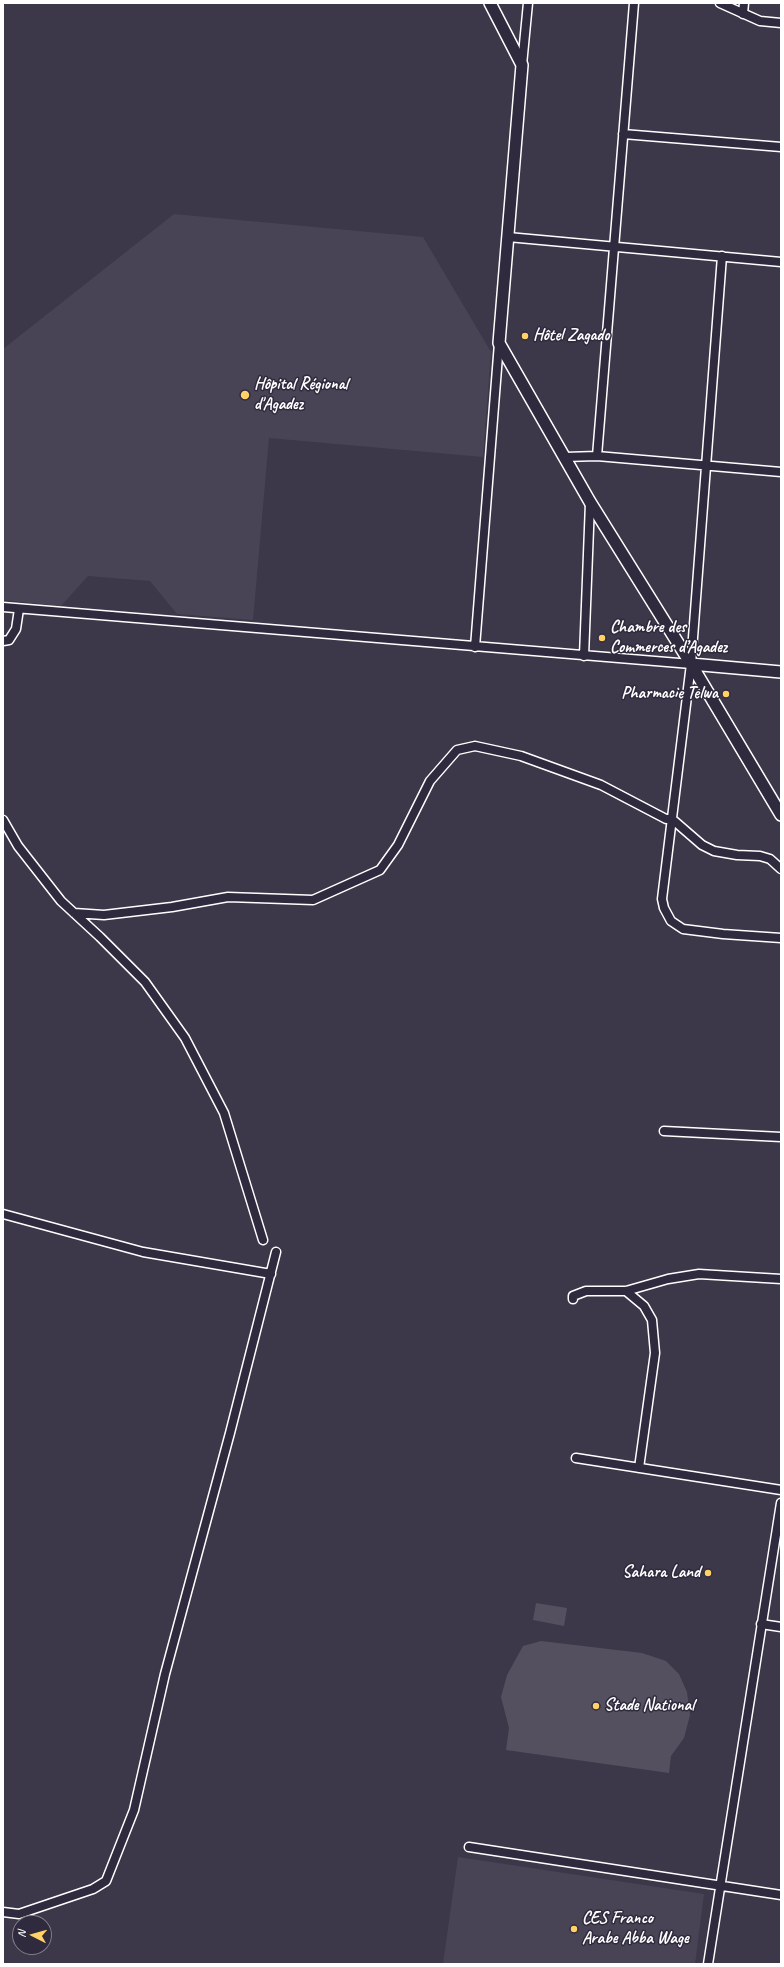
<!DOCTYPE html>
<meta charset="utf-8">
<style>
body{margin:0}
#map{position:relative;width:784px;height:1967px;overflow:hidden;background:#3c3749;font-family:Caveat,sans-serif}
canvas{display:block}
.frame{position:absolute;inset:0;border:4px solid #fff;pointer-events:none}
.north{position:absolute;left:12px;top:1915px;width:40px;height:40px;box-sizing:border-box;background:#2f2a3d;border:1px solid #827f8b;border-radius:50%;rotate:276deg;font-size:11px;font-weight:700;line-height:16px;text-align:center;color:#fff}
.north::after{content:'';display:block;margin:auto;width:14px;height:18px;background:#ffd166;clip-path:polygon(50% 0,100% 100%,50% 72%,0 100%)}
</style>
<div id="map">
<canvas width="784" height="1967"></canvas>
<div class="frame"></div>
<div class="north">N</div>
</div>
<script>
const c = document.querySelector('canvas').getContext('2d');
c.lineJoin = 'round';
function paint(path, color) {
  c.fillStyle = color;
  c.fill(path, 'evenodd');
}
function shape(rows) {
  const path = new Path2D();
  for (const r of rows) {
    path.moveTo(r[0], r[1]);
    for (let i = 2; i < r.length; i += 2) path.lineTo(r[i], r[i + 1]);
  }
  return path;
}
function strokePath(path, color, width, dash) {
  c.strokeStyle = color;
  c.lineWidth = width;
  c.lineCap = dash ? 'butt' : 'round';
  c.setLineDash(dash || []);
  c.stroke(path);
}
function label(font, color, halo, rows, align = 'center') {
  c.font = font + ' Caveat,sans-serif';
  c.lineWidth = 3;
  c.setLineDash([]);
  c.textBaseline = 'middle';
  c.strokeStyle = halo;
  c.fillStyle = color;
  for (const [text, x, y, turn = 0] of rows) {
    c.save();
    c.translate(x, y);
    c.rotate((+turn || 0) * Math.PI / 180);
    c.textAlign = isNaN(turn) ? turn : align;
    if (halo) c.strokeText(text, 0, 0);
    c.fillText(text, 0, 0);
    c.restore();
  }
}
const built = shape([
 [174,214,423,237,491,352,483,457,269,438,253,620,177,614,150,581,88,576,61,606,3,600,3,349],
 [458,1857,704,1894,695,1964,443,1964]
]);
const green = shape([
 [536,1603,567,1608,564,1626,533,1620],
 [541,1641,642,1653,666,1661,679,1674,687,1692,690,1715,684,1738,671,1756,669,1773,506,1750,509,1728,501,1697,507,1675,523,1646]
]);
const street = shape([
 [720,3,760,21,781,23],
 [743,14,744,3],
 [522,65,528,3],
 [623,134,781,147],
 [508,237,781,262],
 [722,256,691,664,662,899,664,908,671,921,683,929,723,934,781,938],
 [597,456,634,3],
 [565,457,597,456,781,472],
 [3,607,691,664],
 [3,641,9,640,16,629,19,609],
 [475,647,499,343],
 [584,656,590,503],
 [3,820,18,846,61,901,100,937,145,982,185,1038,224,1113,263,1240],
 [74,913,104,915,172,907,228,897,313,900,380,870,398,845,430,781,457,750,475,746,521,756,601,785,666,819,672,819,702,845,714,851,737,855,760,856,770,859,781,869],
 [664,1131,781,1137],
 [3,1214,143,1252,271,1274],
 [626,1291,644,1306,652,1320,655,1353,639,1468],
 [573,1299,573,1296,586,1291,626,1291,668,1279,699,1274,781,1279],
 [576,1458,781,1490],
 [761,1624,781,1627],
 [469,1847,781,1895],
 [3,1912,19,1914,93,1889,106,1881,134,1810,165,1674,230,1433,276,1252],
 [708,1964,781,1503]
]);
const secondary = shape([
 [490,3,522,65,499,343,590,502,691,664,781,815],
 [691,664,781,672]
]);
const markers = [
 [525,336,4,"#ffd166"],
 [245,395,5,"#ffd166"],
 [602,638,4,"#ffd166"],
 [726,694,4,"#ffd166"],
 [708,1573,4,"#ffd166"],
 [596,1706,4,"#ffd166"],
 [574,1929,4,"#ffd166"]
];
const poiNames = [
 ["Hôtel Zagado",533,336],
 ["Hôpital Régional",254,385],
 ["d'Agadez",254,405],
 ["Chambre des",610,628],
 ["Commerces d’Agadez",610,648],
 ["Pharmacie Telwa",718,694,"right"],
 ["Sahara Land",700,1573,"right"],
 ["Stade National",604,1706],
 ["CES Franco",582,1919],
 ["Arabe Abba Wage",582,1939]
];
paint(built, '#494455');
paint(green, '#555060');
strokePath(street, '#fff', 11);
strokePath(secondary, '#fff', 14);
strokePath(street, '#2f2a3d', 8);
strokePath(secondary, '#2f2a3d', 11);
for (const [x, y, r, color] of markers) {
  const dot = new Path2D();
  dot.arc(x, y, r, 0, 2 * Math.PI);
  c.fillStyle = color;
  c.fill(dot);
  strokePath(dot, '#2f2a3d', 1.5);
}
label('bold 17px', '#fff', '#2f2a3d', poiNames, 'left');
</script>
